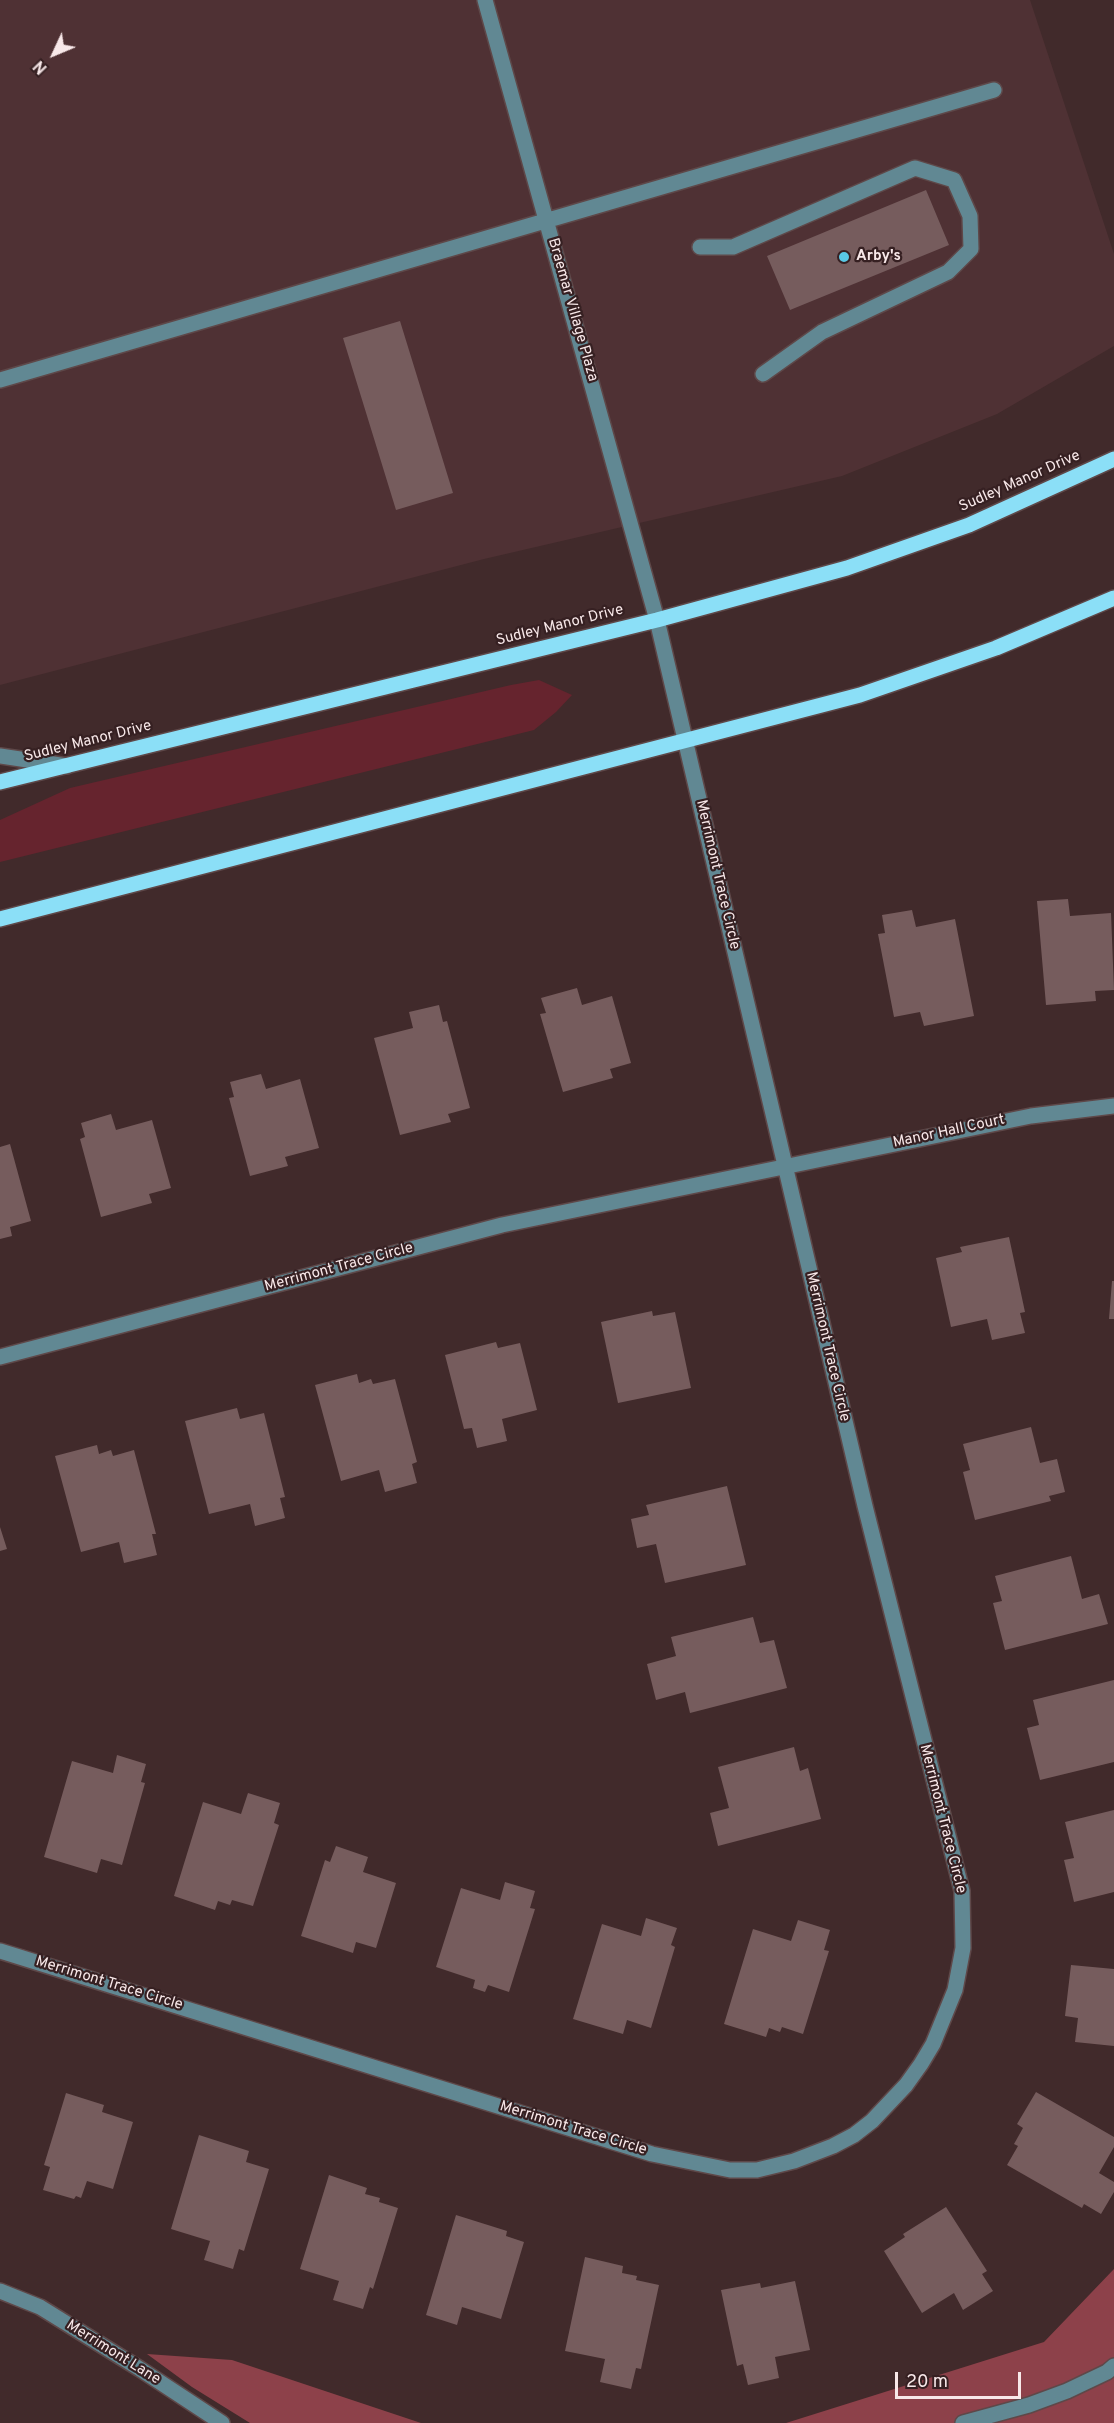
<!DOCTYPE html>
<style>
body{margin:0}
#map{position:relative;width:1114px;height:2423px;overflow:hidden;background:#412a2b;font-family:Overpass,sans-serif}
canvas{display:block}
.north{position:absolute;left:24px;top:24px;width:60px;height:60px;-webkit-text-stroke:4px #362022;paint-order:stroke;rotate:226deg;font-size:16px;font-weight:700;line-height:24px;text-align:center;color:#f8e8e9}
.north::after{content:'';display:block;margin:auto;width:21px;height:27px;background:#f8e8e9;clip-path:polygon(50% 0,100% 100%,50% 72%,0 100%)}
.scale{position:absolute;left:895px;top:2372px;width:126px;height:27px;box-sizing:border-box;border:3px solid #f8e8e9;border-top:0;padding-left:8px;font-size:18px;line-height:21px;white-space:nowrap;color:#f8e8e9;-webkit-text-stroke:4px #362022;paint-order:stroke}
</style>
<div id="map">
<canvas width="1114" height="2423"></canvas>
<div class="north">N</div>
<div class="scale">20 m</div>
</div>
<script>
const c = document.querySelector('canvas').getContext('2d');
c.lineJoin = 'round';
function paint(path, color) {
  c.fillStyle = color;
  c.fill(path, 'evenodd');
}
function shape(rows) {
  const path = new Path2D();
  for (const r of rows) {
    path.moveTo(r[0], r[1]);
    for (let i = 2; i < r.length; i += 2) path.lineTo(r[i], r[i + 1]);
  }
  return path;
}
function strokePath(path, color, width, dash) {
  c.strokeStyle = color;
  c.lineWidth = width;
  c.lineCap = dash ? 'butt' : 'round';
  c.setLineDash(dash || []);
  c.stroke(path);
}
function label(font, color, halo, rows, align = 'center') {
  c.font = font + ' Overpass,sans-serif';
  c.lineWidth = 4.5;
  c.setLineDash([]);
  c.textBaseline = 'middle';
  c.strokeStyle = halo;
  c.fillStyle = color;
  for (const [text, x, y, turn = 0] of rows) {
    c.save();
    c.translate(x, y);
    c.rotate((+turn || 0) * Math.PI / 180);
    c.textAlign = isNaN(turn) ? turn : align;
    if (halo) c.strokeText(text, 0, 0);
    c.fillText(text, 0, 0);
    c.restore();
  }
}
const built = shape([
 [0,0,1030,0,1114,254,1114,346,997,414,842,476,484,559,0,685]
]);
const green = shape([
 [539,680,572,695,556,712,534,730,0,862,0,820,70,788,511,685]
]);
const forest = shape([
 [1114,2269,1114,2423,786,2423,1044,2342],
 [147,2354,232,2360,421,2423,250,2423,192,2387]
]);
const building = shape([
 [926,190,949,245,790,310,767,256],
 [400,321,453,493,396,510,343,338],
 [1068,899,1070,916,1111,913,1114,990,1095,991,1096,1001,1046,1005,1037,901],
 [912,910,916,927,955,919,974,1016,924,1026,920,1012,894,1017,878,934,885,933,882,915],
 [577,988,582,1005,612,996,631,1063,610,1069,613,1078,563,1092,540,1014,546,1013,541,998],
 [439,1005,443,1022,447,1021,470,1108,448,1114,451,1122,400,1135,374,1038,413,1028,409,1012],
 [261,1074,266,1089,300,1079,319,1148,285,1157,288,1166,250,1176,229,1098,234,1097,230,1082],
 [111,1114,116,1130,152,1120,171,1188,149,1194,152,1203,101,1217,80,1139,85,1137,81,1123],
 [10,1144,31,1221,10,1227,12,1236,0,1239,0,1147],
 [1009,1237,1025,1312,1020,1313,1025,1333,992,1340,987,1319,951,1327,936,1258,962,1252,960,1247],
 [1112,1281,1114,1281,1114,1319,1109,1319],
 [652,1311,653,1316,675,1312,691,1388,618,1403,601,1322],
 [496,1342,498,1348,520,1343,537,1410,502,1419,507,1441,477,1448,472,1428,464,1429,445,1355],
 [357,1374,359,1383,371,1379,373,1384,395,1379,417,1462,412,1464,417,1483,385,1492,379,1470,341,1481,315,1385],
 [237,1408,240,1419,264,1413,285,1497,280,1498,285,1518,255,1526,250,1504,209,1514,185,1421],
 [1031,1427,1040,1463,1057,1459,1065,1492,1049,1496,1051,1501,975,1520,963,1472,970,1470,963,1444],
 [97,1445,99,1454,111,1450,113,1456,134,1450,156,1534,152,1534,157,1555,124,1563,119,1542,81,1552,55,1456],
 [727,1486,746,1565,665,1583,656,1544,637,1548,631,1519,649,1515,646,1505],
 [0,1527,7,1549,0,1551],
 [1071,1556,1082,1599,1099,1594,1108,1624,1005,1650,993,1603,1002,1601,995,1576],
 [753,1617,760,1643,774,1640,787,1688,690,1713,685,1692,656,1700,647,1664,676,1656,671,1637],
 [1114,1680,1114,1762,1040,1780,1027,1728,1039,1725,1033,1700],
 [794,1747,800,1771,808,1768,821,1819,718,1846,710,1813,729,1808,718,1767],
 [117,1755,146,1764,141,1782,145,1783,122,1865,101,1859,97,1873,44,1857,72,1761,113,1773],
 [248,1793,280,1803,274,1823,279,1825,253,1906,232,1900,230,1905,218,1901,215,1910,174,1896,203,1802,241,1814],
 [1114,1810,1114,1892,1074,1902,1064,1860,1074,1858,1065,1822],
 [336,1846,368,1857,363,1872,396,1883,376,1948,356,1942,353,1953,301,1936,325,1860,330,1862],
 [505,1882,535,1891,530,1908,535,1909,509,1992,488,1985,485,1992,473,1988,475,1980,436,1967,461,1888,500,1900],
 [646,1918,677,1928,671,1945,675,1947,651,2028,627,2020,623,2034,573,2019,602,1924,641,1936],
 [798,1920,830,1930,824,1950,829,1951,803,2034,782,2027,780,2032,769,2028,766,2037,724,2024,753,1929,791,1941],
 [1071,1965,1114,1969,1114,2046,1075,2042,1078,2018,1065,2016],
 [1036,2092,1114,2137,1114,2147,1099,2173,1114,2182,1114,2192,1101,2214,1084,2204,1082,2208,1007,2165,1018,2146,1014,2144,1023,2128,1017,2124],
 [66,2093,104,2105,102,2112,133,2122,113,2189,87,2181,81,2198,76,2196,74,2199,43,2190,50,2167,44,2165],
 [199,2135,249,2151,246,2162,269,2169,244,2251,239,2249,233,2269,204,2260,210,2241,171,2229],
 [329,2175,367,2188,365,2194,380,2198,379,2202,398,2208,373,2289,370,2287,363,2309,333,2300,339,2281,300,2269],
 [946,2207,987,2271,982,2274,993,2291,963,2310,954,2293,922,2313,884,2251,905,2237,903,2234],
 [456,2215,507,2231,506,2236,524,2242,501,2319,462,2307,457,2325,426,2315],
 [585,2257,623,2266,622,2273,637,2276,636,2280,659,2285,641,2369,636,2368,631,2389,600,2382,605,2359,565,2351],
 [795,2281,810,2350,775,2357,779,2378,748,2385,743,2364,737,2366,721,2290,760,2283,761,2288]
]);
const minor = shape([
 [700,247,733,247,915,168,954,180,970,216,971,249,948,272,822,332,763,374],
 [0,380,994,90],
 [0,756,67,766],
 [0,1357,502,1225,1031,1116,1114,1106],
 [0,1951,652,2154,730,2170,757,2170,794,2161,833,2146,854,2135,872,2121,906,2085,921,2064,933,2044,955,1990,963,1948,962,1891,865,1506,657,620,485,0],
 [0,2291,40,2307,140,2369,222,2423],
 [963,2423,1029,2405,1067,2391,1107,2372,1114,2366]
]);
const major = shape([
 [0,782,657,620,847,568,969,525,1114,459],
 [0,919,860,695,996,648,1114,598]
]);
const markers = [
 [844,257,6,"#59c8e5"]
];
const poiNames = [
 ["Arby's",856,257]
];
const streetNames = [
 ["Braemar Village Plaza",572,310,74],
 ["Sudley Manor Drive",1020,482,-24],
 ["Sudley Manor Drive",560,626,-14],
 ["Sudley Manor Drive",88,742,-14],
 ["Merrimont Trace Circle",717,875,77],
 ["Manor Hall Court",949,1132,-12],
 ["Merrimont Trace Circle",339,1268,-15],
 ["Merrimont Trace Circle",827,1347,77],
 ["Merrimont Trace Circle",942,1819,76],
 ["Merrimont Trace Circle",109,1984,17],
 ["Merrimont Trace Circle",573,2129,17],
 ["Merrimont Lane",113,2353,32]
];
paint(built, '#4f3134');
paint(green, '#66242e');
paint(forest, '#8d414a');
paint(building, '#765c5d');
strokePath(minor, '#5e4849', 18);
strokePath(major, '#5e4849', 18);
strokePath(minor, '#618893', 15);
strokePath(major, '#8bdff7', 15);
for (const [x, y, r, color] of markers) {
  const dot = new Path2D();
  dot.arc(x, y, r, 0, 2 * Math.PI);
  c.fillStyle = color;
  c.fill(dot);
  strokePath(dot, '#362022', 2);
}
label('bold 15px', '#f8e8e9', '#362022', poiNames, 'left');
label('15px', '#f8e8e9', '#362022', streetNames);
</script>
